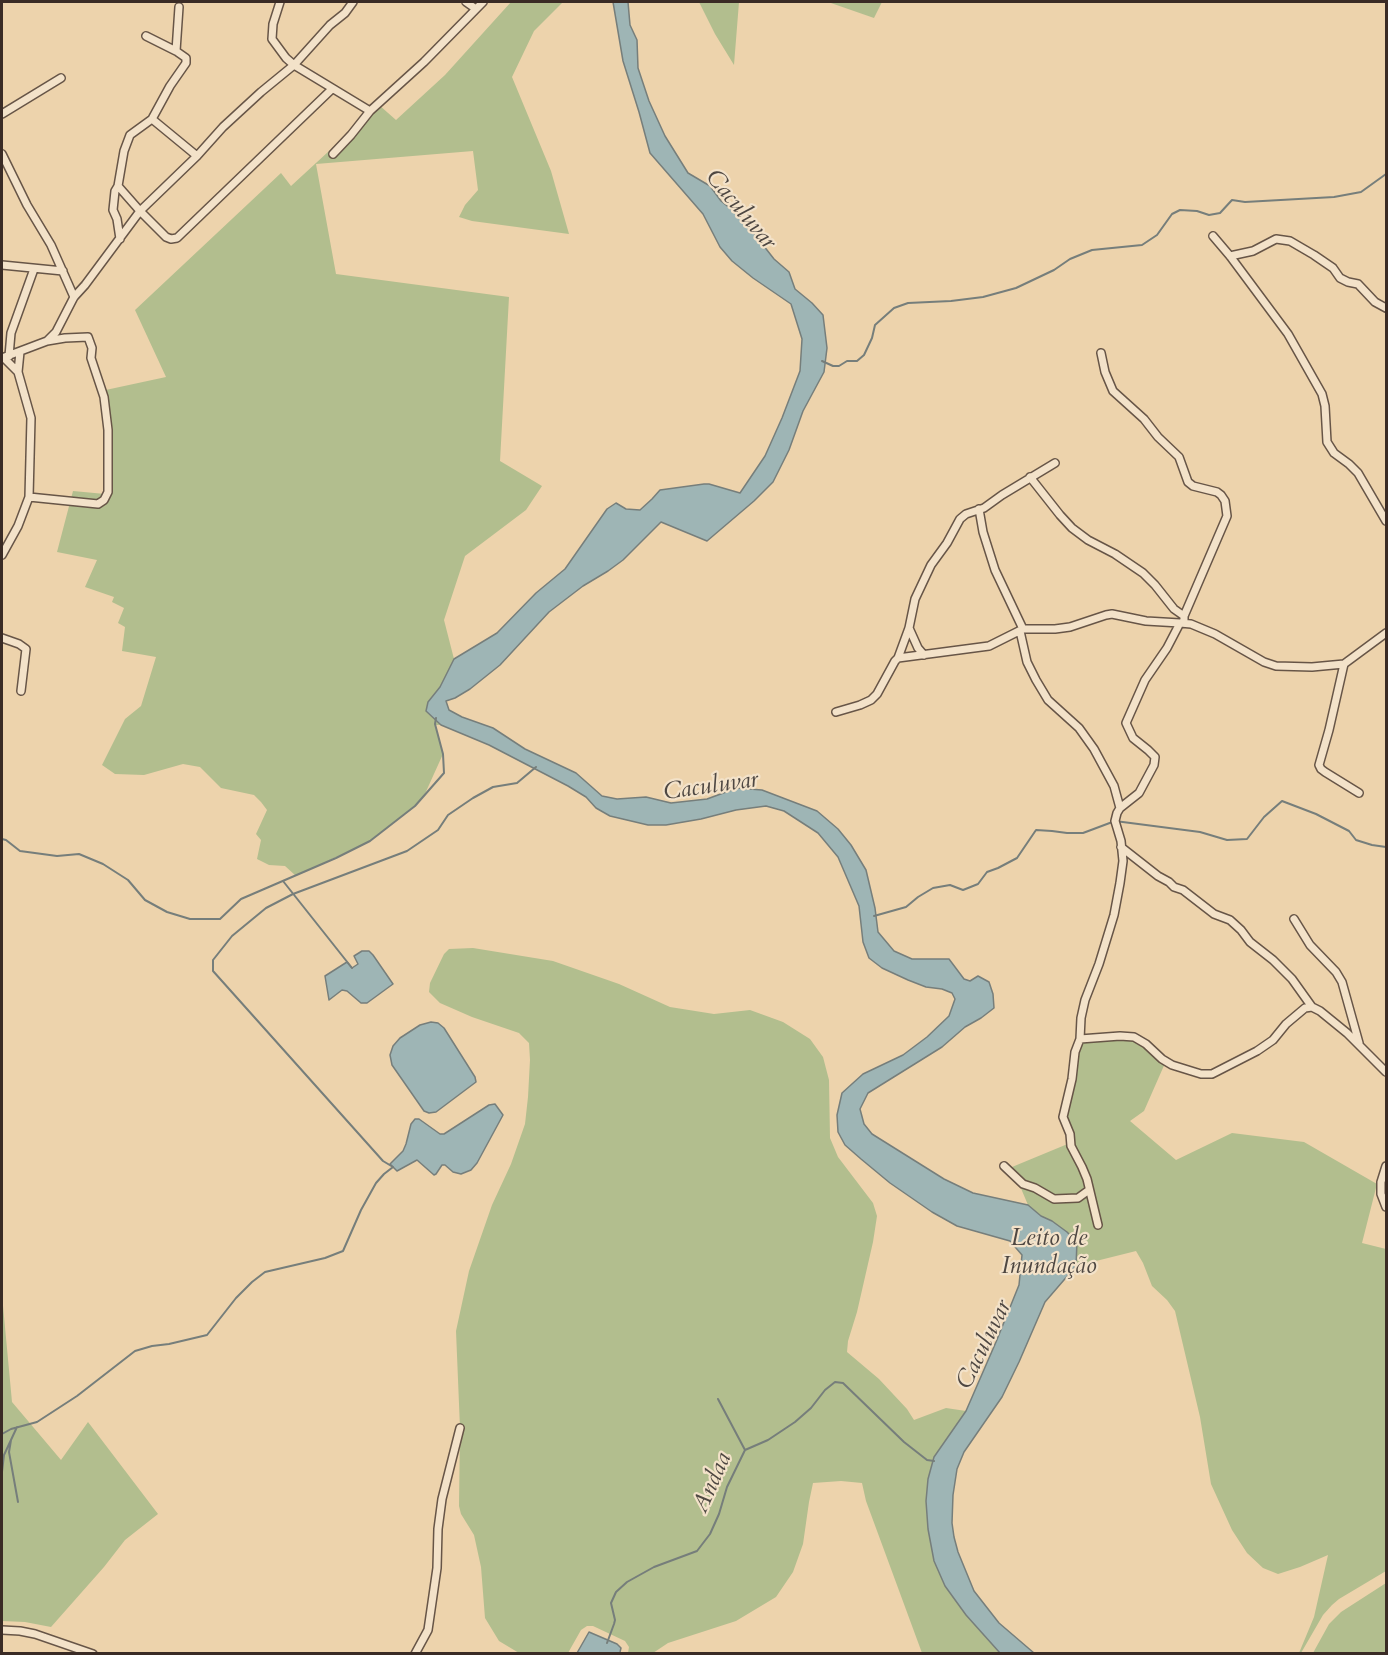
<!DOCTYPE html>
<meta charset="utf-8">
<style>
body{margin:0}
#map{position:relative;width:1388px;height:1655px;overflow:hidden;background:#edd3ac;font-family:Cardo,serif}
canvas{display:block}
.frame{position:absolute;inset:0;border:3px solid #3a2b25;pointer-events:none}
</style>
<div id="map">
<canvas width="1388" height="1655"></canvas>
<div class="frame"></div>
</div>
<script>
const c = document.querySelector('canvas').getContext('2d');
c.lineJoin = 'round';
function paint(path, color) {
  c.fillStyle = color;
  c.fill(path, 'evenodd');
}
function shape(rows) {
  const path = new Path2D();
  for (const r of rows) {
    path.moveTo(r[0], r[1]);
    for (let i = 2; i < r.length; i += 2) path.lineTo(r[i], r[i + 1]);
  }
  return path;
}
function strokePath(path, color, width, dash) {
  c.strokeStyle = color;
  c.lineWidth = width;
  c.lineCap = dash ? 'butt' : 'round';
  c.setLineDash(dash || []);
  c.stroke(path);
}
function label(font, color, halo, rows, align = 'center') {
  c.font = font + ' Cardo,serif';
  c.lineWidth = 4.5;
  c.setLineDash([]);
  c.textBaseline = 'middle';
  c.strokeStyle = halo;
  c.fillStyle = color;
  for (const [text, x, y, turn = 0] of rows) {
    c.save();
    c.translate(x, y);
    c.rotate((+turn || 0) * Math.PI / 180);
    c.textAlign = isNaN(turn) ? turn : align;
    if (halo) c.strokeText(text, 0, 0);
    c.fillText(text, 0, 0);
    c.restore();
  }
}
const green = shape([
 [511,2,563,2,534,31,512,77,551,171,569,234,472,221,459,217,465,205,478,190,473,151,316,164,336,274,509,297,500,461,542,486,526,510,465,556,444,620,454,659,440,687,428,702,426,711,441,725,435,725,443,754,424,796,415,806,370,841,296,876,285,866,269,865,257,859,261,840,256,834,267,810,261,802,254,795,221,788,200,767,183,764,144,775,115,774,102,765,125,719,141,706,156,657,122,651,125,627,118,623,124,608,112,602,114,597,85,587,97,560,57,552,73,491,105,494,106,444,101,391,166,377,135,310,281,173,291,186,379,105,396,120,445,75],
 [699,2,739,2,734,65,715,34],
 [828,2,882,2,874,18],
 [473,948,553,961,619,984,670,1007,714,1014,750,1010,783,1022,810,1039,823,1057,829,1080,830,1138,838,1157,873,1203,877,1216,873,1242,857,1312,848,1341,847,1352,879,1379,907,1409,914,1420,946,1408,966,1411,934,1457,928,1479,926,1501,928,1529,945,1586,966,1615,1000,1653,922,1653,866,1501,862,1483,841,1481,813,1483,809,1502,803,1544,793,1572,776,1597,736,1621,668,1643,653,1653,628,1653,629,1647,625,1641,593,1626,587,1626,581,1630,568,1653,519,1653,499,1641,485,1618,481,1567,474,1535,461,1514,459,1506,460,1428,456,1331,469,1271,492,1205,511,1164,525,1124,528,1097,530,1060,529,1043,519,1033,472,1017,440,1003,429,992,430,983,444,954,449,949],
 [1134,1037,1166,1061,1144,1111,1130,1121,1176,1160,1232,1133,1304,1142,1377,1184,1362,1243,1386,1249,1386,1571,1339,1599,1332,1605,1323,1615,1301,1653,1299,1653,1314,1617,1328,1555,1300,1567,1278,1574,1263,1568,1247,1553,1232,1530,1211,1484,1200,1417,1175,1311,1167,1300,1152,1286,1143,1263,1136,1251,1076,1266,1076,1242,1052,1221,1041,1216,1028,1205,1012,1167,1070,1143,1064,1121,1080,1039],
 [2,1295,12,1402,61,1460,88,1422,158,1514,125,1540,104,1567,51,1627,25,1622,2,1621],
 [1386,1583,1386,1653,1313,1653,1329,1624,1341,1612]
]);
const water = shape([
 [613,2,628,2,630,25,637,40,638,68,649,101,665,136,688,173,710,186,721,201,742,218,774,259,789,272,795,289,812,303,823,315,827,348,824,372,803,411,789,450,773,482,754,501,707,541,661,522,623,560,608,571,583,586,549,612,500,665,470,689,455,698,446,701,449,710,462,717,493,728,525,749,576,773,602,796,617,799,646,797,671,803,707,799,737,788,762,790,817,811,838,829,851,845,866,870,875,908,878,932,894,951,912,959,949,959,964,979,970,981,978,976,989,982,993,994,994,1008,981,1018,965,1027,942,1047,868,1093,860,1109,864,1124,872,1134,944,1179,973,1193,1028,1205,1041,1216,1052,1221,1067,1232,1077,1242,1076,1266,1045,1302,1019,1362,1002,1397,964,1452,957,1469,953,1495,952,1523,954,1537,958,1552,974,1591,999,1623,1034,1653,1000,1653,966,1615,945,1586,934,1561,928,1529,926,1501,928,1479,934,1457,966,1411,996,1342,1019,1285,1022,1255,1010,1241,957,1226,932,1212,890,1183,861,1159,845,1145,838,1132,837,1115,842,1093,863,1074,903,1055,927,1037,949,1016,955,999,952,993,942,989,926,987,908,980,882,968,869,958,863,942,859,906,838,857,818,833,784,811,766,806,736,810,701,819,666,825,648,825,610,816,596,808,586,797,568,786,489,745,441,725,426,711,428,702,440,687,454,659,497,633,536,593,565,569,607,509,616,503,626,509,640,510,652,499,660,490,704,484,709,484,740,493,765,456,782,418,800,371,802,339,791,304,753,278,732,261,720,247,703,214,650,153,639,112,623,61,613,2],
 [362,951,369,951,373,955,393,984,367,1003,361,1003,347,991,342,990,329,1000,325,976,347,962,352,968,358,964,354,956,362,951],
 [431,1022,438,1023,444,1028,475,1077,476,1082,436,1112,429,1113,424,1111,392,1065,390,1055,393,1046,400,1038,420,1025,431,1022],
 [495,1104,503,1115,477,1163,471,1170,461,1174,453,1172,445,1165,442,1165,436,1174,434,1175,417,1160,397,1171,390,1164,403,1151,406,1144,411,1124,415,1119,419,1119,440,1134,444,1134,489,1105,495,1104],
 [589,1632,617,1644,621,1648,620,1652,619,1654,577,1653,589,1632]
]);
const stream = shape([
 [822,361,833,366,839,366,847,361,857,361,864,355,872,338,875,325,894,308,908,303,951,301,983,297,1016,288,1054,270,1070,259,1092,250,1142,245,1157,235,1172,214,1180,210,1197,211,1209,215,1220,213,1232,200,1245,202,1334,197,1361,192,1386,174],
 [2,839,6,840,20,851,57,856,79,854,103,864,128,880,145,900,167,912,190,919,220,919,241,899,336,858,370,841,415,806,444,773,443,754,435,724,436,718],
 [283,881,352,968],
 [874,916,906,907,918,897,933,888,950,885,963,890,978,884,987,872,998,868,1017,858,1036,830,1052,831,1067,833,1083,833,1115,821,1200,832,1227,840,1247,839,1264,817,1282,801,1316,814,1349,831,1356,840,1372,845,1386,847],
 [718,1399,745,1450],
 [2,1434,11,1429,37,1422,77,1396,135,1351,152,1346,169,1344,207,1335,236,1298,252,1282,265,1272,325,1258,343,1251,361,1210,376,1183,384,1174,393,1167,383,1161,213,971,213,960,232,936,266,908,293,894,407,851,438,830,448,815,473,798,493,787,517,783,536,767],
 [11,1440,9,1452,18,1502],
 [2,1472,4,1455,17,1427],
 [607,1643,614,1624,615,1620,611,1603,616,1592,627,1582,654,1567,697,1551,710,1534,719,1514,727,1487,745,1450,768,1440,795,1422,811,1408,825,1390,835,1382,843,1383,904,1442,927,1460,934,1461]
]);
const minor = shape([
 [280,2,273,24,272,39,286,58,294,65,330,25,345,13,353,2],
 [466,2,476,9],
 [146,36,176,51,186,58,186,63,170,86,152,119,130,135,124,151,118,186,140,211,166,237,171,239,177,238,332,89],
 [176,51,179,7],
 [2,114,61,78],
 [152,119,197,156],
 [2,154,27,205,51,245,74,297],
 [333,154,351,135,370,111],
 [118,186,115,191,113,210,117,219,120,239],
 [1213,236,1230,256,1288,334,1322,394,1325,406,1327,442,1334,453,1349,464,1358,473,1386,521],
 [1230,256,1253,251,1276,239,1290,241,1314,255,1333,268,1340,278,1348,282,1358,284,1375,302,1386,308],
 [2,265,63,271],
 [1101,353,1105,372,1113,391,1144,419,1158,437,1179,457,1188,482,1193,486,1217,492,1221,495,1225,501,1227,516,1184,616,1184,622],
 [9,356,11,333,34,269],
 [2,358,47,341,56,332,74,297,85,285,140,211,197,156,223,127,261,92,294,65,370,111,424,62,483,2],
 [4,358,18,372],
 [1030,477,1060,515,1072,528,1088,540,1115,554,1143,573,1155,585,1174,609,1184,616],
 [29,497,98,504,104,500,108,492,108,430,104,397,91,358,92,348,88,337,65,338,47,341],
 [979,509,983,532,995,570,1023,629],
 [2,555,18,526,29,497,31,418,18,372,20,352],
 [909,628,918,648,924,655],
 [1020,631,1027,662,1036,680,1048,700,1079,728,1094,749,1114,786,1120,808],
 [1386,633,1344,664,1312,667,1276,666,1264,662,1215,634,1191,624,1180,623,1167,648,1145,680,1126,723,1133,738,1148,750,1155,757,1154,765,1139,793,1120,808,1117,813,1115,821,1121,841,1123,861,1120,883,1114,915,1099,964,1085,1000,1081,1018,1080,1039,1120,1036,1134,1037,1146,1044,1162,1059,1172,1065,1201,1074,1212,1074,1257,1051,1273,1040,1286,1024,1305,1008,1312,1007,1320,1011,1347,1033,1386,1072],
 [2,638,19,644,26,649,21,691],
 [898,658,989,646,1023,629,1055,629,1070,627,1106,615,1112,614,1146,621,1180,623],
 [1344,664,1329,730,1319,765,1321,769,1325,772,1359,793],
 [836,712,860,705,871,700,877,694,895,661,898,658,909,628,915,599,931,565,947,543,960,519,966,514,984,508,1002,495,1055,463],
 [1121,847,1158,876,1169,882,1174,887,1183,890,1214,914,1230,920,1241,930,1250,942,1273,960,1292,979,1312,1007],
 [1294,919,1310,945,1336,972,1342,982,1359,1043],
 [1080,1039,1075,1052,1072,1079,1063,1117,1070,1134,1071,1146,1082,1167,1087,1179,1098,1225],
 [1004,1166,1023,1184,1035,1188,1054,1199,1078,1198,1089,1190],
 [1386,1166,1381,1182,1381,1194,1386,1207],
 [2,1630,20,1631,35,1634,93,1654],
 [415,1654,428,1630,437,1568,438,1529,442,1499,460,1428]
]);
const waterNames = [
 ["Caculuvar",740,210,50],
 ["Caculuvar",711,787,-8],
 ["Leito de",1049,1239],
 ["Inundação",1049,1267],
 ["Caculuvar",985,1345,-64],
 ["Andaa",713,1483,-66]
];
paint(green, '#b2be8e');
paint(water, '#9eb5b5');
strokePath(water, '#767e7b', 1.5);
strokePath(stream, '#767e7b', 2);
strokePath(minor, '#675547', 10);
strokePath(minor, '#f3e2c9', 7);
label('italic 24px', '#4e4742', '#f3e2c9', waterNames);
</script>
